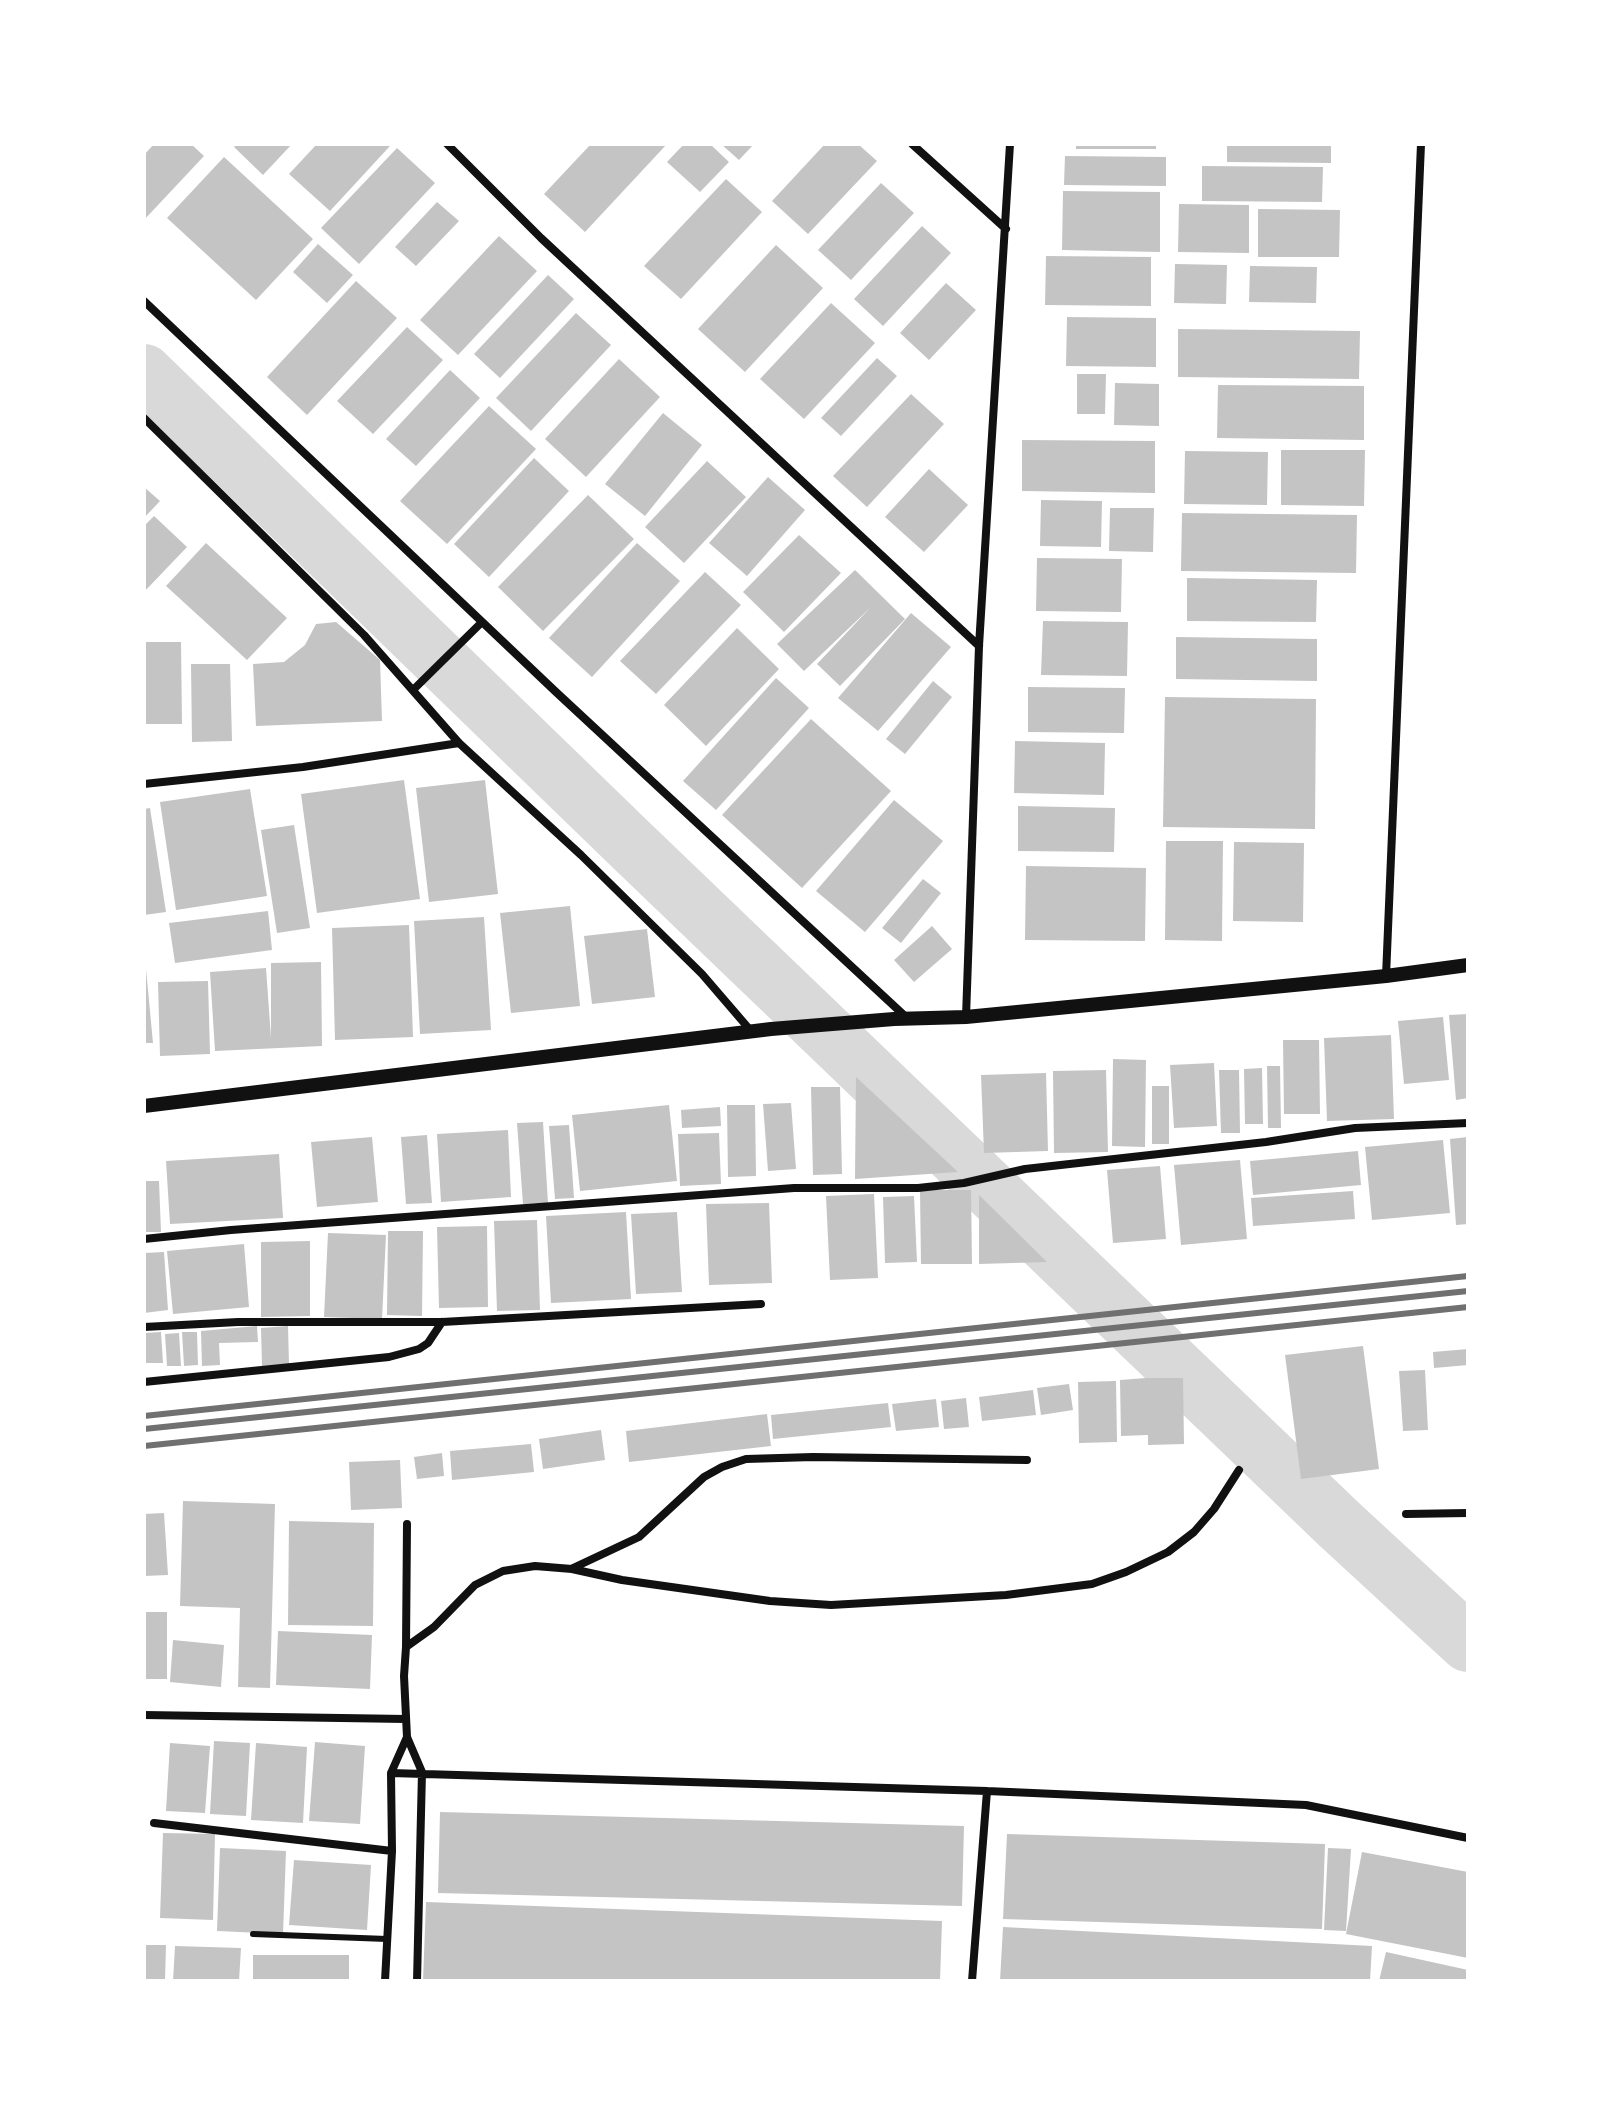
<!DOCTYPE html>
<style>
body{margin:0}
#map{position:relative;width:1612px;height:2125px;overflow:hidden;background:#fff;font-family:"Libre Baskerville",serif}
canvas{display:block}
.frame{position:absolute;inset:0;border:146px solid #fff;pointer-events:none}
</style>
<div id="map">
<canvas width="1612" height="2125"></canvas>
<div class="frame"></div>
</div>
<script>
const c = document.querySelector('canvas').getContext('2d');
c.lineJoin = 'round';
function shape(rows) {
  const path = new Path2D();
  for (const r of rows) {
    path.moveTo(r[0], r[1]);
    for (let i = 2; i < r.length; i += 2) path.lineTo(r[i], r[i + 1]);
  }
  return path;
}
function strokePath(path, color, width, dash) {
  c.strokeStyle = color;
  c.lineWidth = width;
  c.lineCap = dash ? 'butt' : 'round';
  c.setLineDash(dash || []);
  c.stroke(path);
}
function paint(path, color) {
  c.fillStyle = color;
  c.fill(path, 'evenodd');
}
const river = shape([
 [144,373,630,844,1340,1525,1468,1643]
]);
const building = shape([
 [154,144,191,144,204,156,144,220,144,155],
 [237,144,292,144,263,175,234,147],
 [317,144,388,144,390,146,330,211,289,174],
 [591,144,667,144,585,232,544,194],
 [684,144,710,144,729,162,700,192,667,162],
 [721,144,754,144,739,160],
 [825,144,858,144,877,161,808,234,772,201],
 [1076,144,1156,144,1156,149,1076,149],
 [1227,144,1331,144,1331,163,1227,162],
 [397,148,435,183,359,264,321,228],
 [1065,156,1166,157,1166,186,1064,185],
 [224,157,313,239,256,300,167,218],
 [1202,166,1323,167,1322,202,1202,201],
 [726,179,762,212,681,299,644,266],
 [881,183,914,213,851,280,818,250],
 [1063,191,1160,192,1160,252,1062,250],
 [437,202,459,221,416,266,395,247],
 [1179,204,1249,205,1249,253,1178,252],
 [1258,209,1340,210,1339,257,1258,257],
 [922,226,951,253,883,326,854,299],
 [499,236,537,271,458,355,420,320],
 [318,244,353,275,327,303,293,272],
 [776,245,823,288,745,372,698,329],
 [1046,256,1151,257,1151,306,1045,305],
 [1175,264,1227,265,1226,304,1174,303],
 [1250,266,1317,267,1316,303,1249,302],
 [548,275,574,299,500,378,474,354],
 [356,281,397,318,307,415,267,377],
 [946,283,976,310,929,360,900,333],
 [831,303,875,343,804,419,760,379],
 [576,313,611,345,531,431,496,398],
 [1067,317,1156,318,1156,367,1066,366],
 [407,327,443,360,373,434,337,401],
 [1178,329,1360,331,1359,379,1178,377],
 [877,358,897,376,841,436,821,418],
 [619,359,660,397,586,477,545,439],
 [450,370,480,398,416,466,386,439],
 [1077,374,1106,374,1105,414,1077,414],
 [1115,383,1159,384,1159,426,1114,425],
 [1218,385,1364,386,1364,440,1217,438],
 [911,394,944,424,867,507,833,476],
 [489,406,536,449,447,544,400,501],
 [663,413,702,445,645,516,605,484],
 [1022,440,1155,441,1155,493,1022,491],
 [1281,450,1365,450,1364,506,1281,505],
 [1185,451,1268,452,1267,505,1184,504],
 [534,458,569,491,489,577,454,544],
 [707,461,746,497,684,563,645,527],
 [929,469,968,505,924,552,885,517],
 [768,477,805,510,747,576,709,543],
 [144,487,160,501,144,518],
 [588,495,634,539,543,631,498,587],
 [1041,500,1102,501,1101,547,1040,546],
 [1110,508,1154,508,1153,552,1109,551],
 [1182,513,1357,515,1356,573,1181,571],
 [154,516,187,547,144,592,144,526],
 [799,535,841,573,784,632,743,592],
 [206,543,287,618,247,660,166,586],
 [637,543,680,581,592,677,549,638],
 [1037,558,1122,559,1121,612,1036,611],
 [855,570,905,619,840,686,817,664,870,608,804,671,777,644],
 [705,572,741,605,656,694,620,661],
 [1187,578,1317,580,1316,622,1187,621],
 [911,613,951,647,878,731,838,698],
 [1043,621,1128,622,1127,676,1041,675],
 [336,622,380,660,382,721,256,726,253,664,284,662,305,645,316,624],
 [737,628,779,669,706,746,664,705],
 [1176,637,1317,639,1317,681,1176,679],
 [144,642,181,642,182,724,144,724],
 [191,664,230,664,232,741,192,742],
 [776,678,809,708,716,810,683,781],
 [933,681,952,697,905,754,886,739],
 [1028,687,1125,688,1124,733,1028,732],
 [1165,697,1316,699,1315,829,1163,827],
 [811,719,891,791,802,888,722,815],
 [1015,741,1105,743,1104,795,1014,793],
 [404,780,420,899,317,913,301,794],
 [485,780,498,894,429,902,416,788],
 [250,789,267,896,176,910,160,802],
 [894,800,943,841,865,932,816,891],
 [1018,806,1115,808,1114,852,1018,851],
 [150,808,166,912,144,915,144,809],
 [294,825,310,928,277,933,261,830],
 [1166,841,1223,841,1222,941,1165,940],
 [1234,842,1304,843,1303,922,1233,921],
 [1026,866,1146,868,1145,941,1025,940],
 [923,879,941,893,901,943,882,928],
 [570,906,580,1006,511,1013,500,913],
 [268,911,272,950,175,963,169,923],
 [484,917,491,1030,420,1034,414,921],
 [409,925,413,1037,335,1040,332,928],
 [932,926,952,949,914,982,894,960],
 [647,929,655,997,592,1004,584,936],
 [321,962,322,1046,215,1051,210,972,266,968,271,1038,271,963],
 [146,969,153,1043,144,1043,144,970],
 [208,981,210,1054,160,1056,158,982],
 [1468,1014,1468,1098,1456,1100,1449,1015],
 [1443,1017,1449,1080,1404,1084,1398,1021],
 [1391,1035,1394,1119,1327,1121,1324,1038],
 [1283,1040,1319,1040,1320,1114,1284,1114],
 [1113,1059,1146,1060,1145,1147,1112,1146],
 [1214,1063,1217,1126,1174,1128,1170,1065],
 [1267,1066,1280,1066,1281,1128,1268,1128],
 [1262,1068,1263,1124,1245,1124,1244,1069],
 [1106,1070,1108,1152,1054,1153,1053,1071],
 [1219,1070,1239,1070,1240,1133,1221,1133],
 [1046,1073,1048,1151,984,1153,981,1075],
 [856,1077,958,1172,855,1179],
 [1152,1086,1169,1086,1169,1144,1152,1144],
 [811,1087,840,1087,842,1174,813,1175],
 [791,1103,796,1169,768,1171,763,1104],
 [669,1105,677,1181,580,1191,572,1115],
 [727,1105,755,1105,756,1176,728,1177],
 [720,1107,721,1126,682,1128,681,1110],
 [543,1122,548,1203,523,1204,517,1123],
 [569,1125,574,1198,555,1199,549,1126],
 [508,1130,511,1197,441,1202,437,1134],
 [719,1133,721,1184,680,1186,678,1134],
 [427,1135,432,1203,406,1204,401,1137],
 [372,1137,378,1202,317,1207,311,1142],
 [1468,1137,1468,1224,1456,1225,1450,1139],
 [1443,1140,1450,1213,1372,1220,1365,1147],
 [1358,1151,1361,1185,1253,1195,1250,1161],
 [279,1154,283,1218,170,1224,166,1161],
 [1240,1160,1247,1239,1181,1245,1174,1165],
 [1160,1166,1166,1239,1113,1243,1107,1170],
 [144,1181,159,1181,161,1232,144,1232],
 [920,1190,971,1190,972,1264,921,1264],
 [1353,1191,1355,1219,1253,1226,1251,1198],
 [874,1194,878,1278,830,1280,826,1196],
 [979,1195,1047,1262,979,1264],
 [914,1196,917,1262,885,1263,883,1197],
 [769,1203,772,1283,709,1285,706,1204],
 [626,1212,631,1299,551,1303,546,1216],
 [677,1212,682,1292,636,1294,631,1214],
 [537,1220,540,1310,497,1311,494,1221],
 [487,1226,488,1307,439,1308,437,1227],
 [388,1231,423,1231,422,1316,387,1315],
 [328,1233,386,1235,382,1319,324,1317],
 [310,1241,310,1316,261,1317,261,1242],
 [244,1244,249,1307,173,1314,167,1251],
 [164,1252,168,1310,144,1313,144,1253],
 [257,1326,258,1342,219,1343,220,1365,202,1366,201,1331],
 [288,1326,289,1365,262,1366,261,1328],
 [161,1332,163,1363,144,1363,144,1333],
 [182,1332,197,1332,198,1365,184,1366],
 [179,1333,181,1366,167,1366,165,1334],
 [1363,1346,1379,1469,1301,1479,1285,1355],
 [1468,1349,1468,1365,1434,1368,1433,1352],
 [1425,1370,1428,1430,1403,1431,1399,1371],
 [1146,1378,1183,1378,1184,1444,1148,1445,1148,1435,1121,1436,1120,1380],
 [1116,1381,1117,1442,1079,1443,1078,1382],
 [1069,1384,1073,1410,1041,1415,1037,1388],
 [1033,1390,1036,1415,982,1421,979,1397],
 [966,1398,969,1427,944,1429,941,1401],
 [936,1399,939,1427,896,1431,892,1404],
 [888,1403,891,1427,773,1439,771,1415],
 [767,1414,771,1446,629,1462,626,1431],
 [601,1430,605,1460,543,1469,539,1439],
 [531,1444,534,1472,452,1480,450,1451],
 [442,1453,444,1476,417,1479,414,1457],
 [400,1460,402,1508,351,1510,349,1462],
 [183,1501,275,1504,270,1688,238,1687,240,1608,180,1606],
 [164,1513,168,1575,144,1576,144,1514],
 [289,1521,374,1523,373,1626,288,1625],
 [144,1612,167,1612,167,1679,144,1679],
 [278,1631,372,1635,370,1689,276,1685],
 [173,1640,224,1645,221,1687,170,1682],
 [214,1741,250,1743,246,1816,210,1814],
 [315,1742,365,1746,360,1824,309,1821],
 [170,1743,210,1746,205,1813,166,1811],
 [256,1743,307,1747,303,1823,251,1820],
 [440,1812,964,1826,962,1906,438,1893],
 [163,1833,215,1834,213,1920,160,1918],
 [1007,1834,1325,1844,1322,1929,1003,1919],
 [220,1848,286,1851,283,1934,217,1931],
 [1328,1848,1351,1849,1346,1931,1324,1930],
 [1362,1852,1468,1872,1468,1958,1346,1934],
 [294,1860,371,1865,367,1930,289,1925],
 [426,1902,942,1921,940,1981,423,1981],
 [1003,1927,1372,1946,1370,1981,1000,1981],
 [144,1945,166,1945,165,1981,144,1981],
 [175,1946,241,1948,239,1981,173,1981],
 [1386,1952,1468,1970,1468,1981,1379,1981],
 [253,1955,349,1955,349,1981,253,1981]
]);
const service = shape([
 [253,1934,387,1939]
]);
const minor = shape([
 [447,144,541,238,979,646],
 [912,144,1006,229],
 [144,301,556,692,907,1018],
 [144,418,364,635,459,743,581,855,702,974,751,1031],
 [413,690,482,622],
 [144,784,303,767,459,743],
 [1386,976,1421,144],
 [966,1017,979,646,1010,144],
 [144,1239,231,1230,794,1188,918,1188,964,1183,1025,1169,1266,1142,1355,1128,1468,1123],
 [144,1327,238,1322,442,1322,761,1304],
 [144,1382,389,1357,419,1349,428,1343,442,1322],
 [1406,1514,1468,1513],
 [573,1568,639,1537,704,1477,722,1467,746,1459,813,1457,1027,1460],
 [406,1647,407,1524],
 [144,1715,406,1719],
 [391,1773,987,1791,1306,1805,1468,1838],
 [154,1823,392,1851],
 [385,1981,392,1851,391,1773,407,1737],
 [417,1981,422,1772,407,1737,404,1676,406,1647,434,1627,475,1585,503,1571,535,1566,572,1569,622,1580,770,1601,831,1605,1006,1595,1092,1584,1126,1572,1168,1552,1194,1532,1214,1509,1239,1470],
 [972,1981,987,1791]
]);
const tertiary = shape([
 [144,1106,771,1029,894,1019,966,1017,1386,976,1468,965]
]);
const rail = shape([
 [144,1416,1468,1276],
 [144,1429,1468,1291],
 [144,1446,1468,1307]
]);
strokePath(river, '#d9d9d9', 58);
paint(building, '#c4c4c4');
strokePath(service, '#111', 6);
strokePath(minor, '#111', 8);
strokePath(tertiary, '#111', 14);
strokePath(rail, '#707070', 6);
</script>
